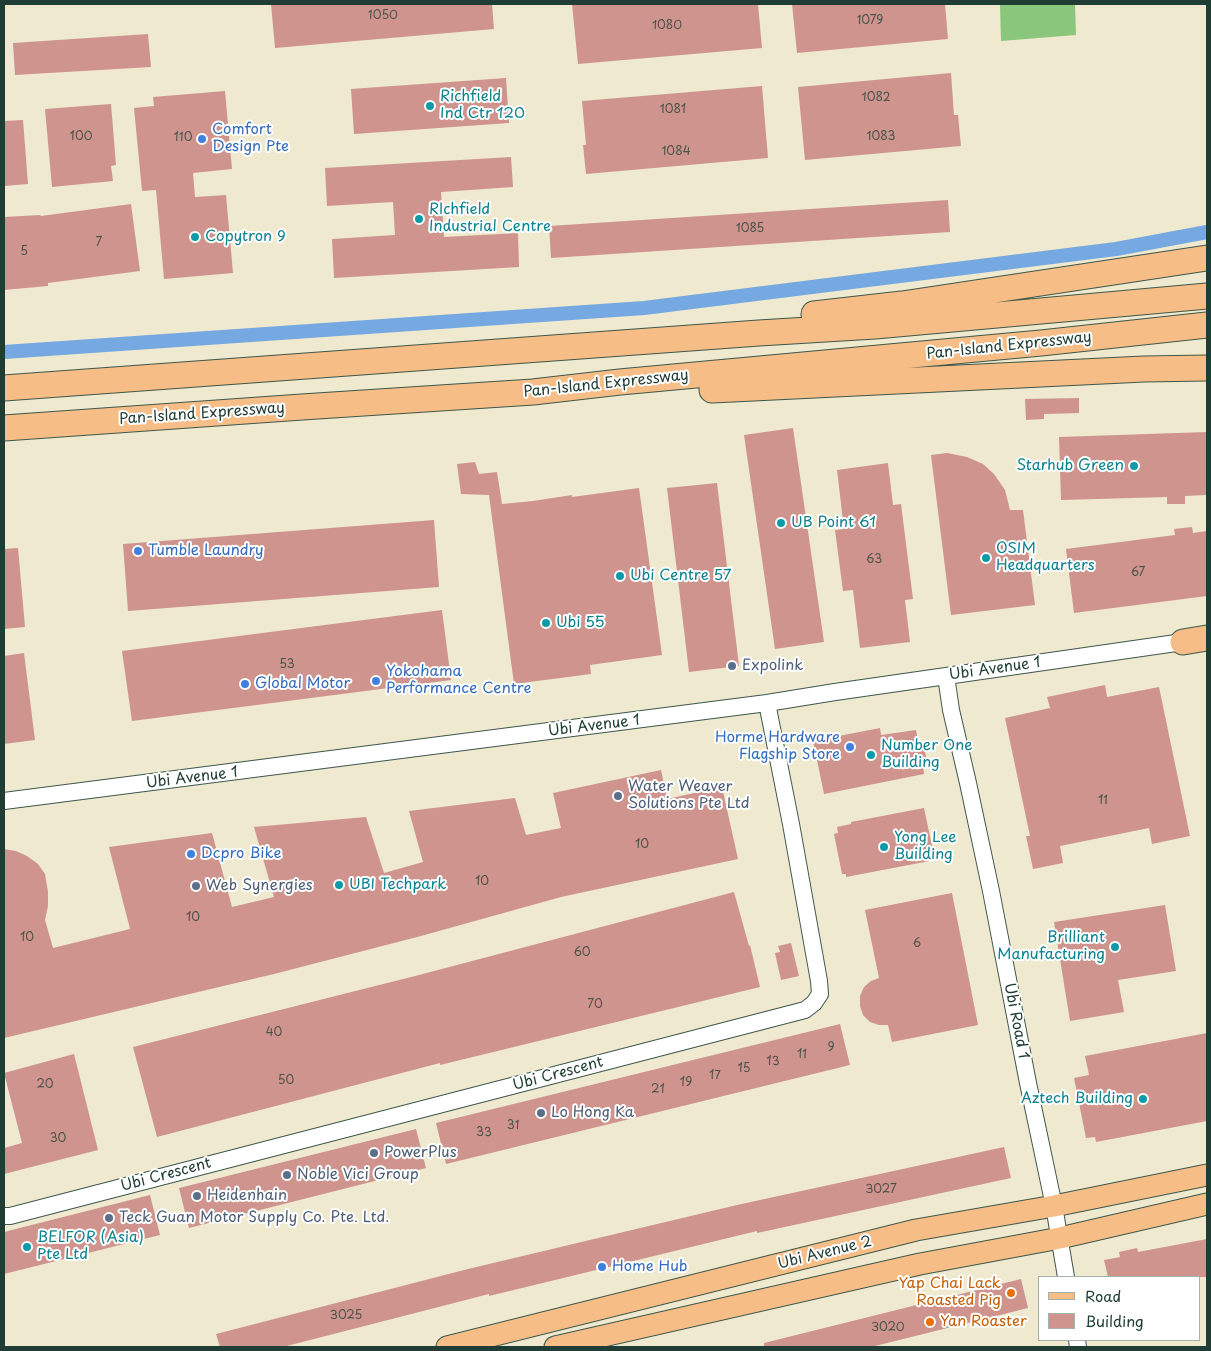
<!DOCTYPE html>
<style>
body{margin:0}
#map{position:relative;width:1211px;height:1351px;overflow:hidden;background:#eee9cf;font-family:"Playpen Sans",sans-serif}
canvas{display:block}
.frame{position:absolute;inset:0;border:5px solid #1f3d34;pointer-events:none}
.legend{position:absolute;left:1038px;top:1276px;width:162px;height:65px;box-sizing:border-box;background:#fff;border:1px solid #a5b1ae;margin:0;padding:6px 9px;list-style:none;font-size:15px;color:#1f3d34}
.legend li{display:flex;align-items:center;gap:10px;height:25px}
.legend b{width:25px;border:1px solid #a5b1ae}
</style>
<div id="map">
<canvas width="1211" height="1351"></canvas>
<div class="frame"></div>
<ul class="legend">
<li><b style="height:6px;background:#f6be86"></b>Road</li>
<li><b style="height:14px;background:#cf948e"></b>Building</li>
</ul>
</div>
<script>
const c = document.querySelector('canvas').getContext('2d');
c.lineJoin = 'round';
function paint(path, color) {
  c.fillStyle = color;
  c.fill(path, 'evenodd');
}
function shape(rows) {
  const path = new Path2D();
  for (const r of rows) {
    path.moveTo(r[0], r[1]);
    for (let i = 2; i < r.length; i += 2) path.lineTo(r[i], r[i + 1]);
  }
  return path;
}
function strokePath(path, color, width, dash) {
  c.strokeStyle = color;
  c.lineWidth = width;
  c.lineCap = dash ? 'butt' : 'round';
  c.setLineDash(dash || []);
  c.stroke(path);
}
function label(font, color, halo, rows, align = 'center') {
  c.font = font + ' "Playpen Sans",sans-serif';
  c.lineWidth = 4;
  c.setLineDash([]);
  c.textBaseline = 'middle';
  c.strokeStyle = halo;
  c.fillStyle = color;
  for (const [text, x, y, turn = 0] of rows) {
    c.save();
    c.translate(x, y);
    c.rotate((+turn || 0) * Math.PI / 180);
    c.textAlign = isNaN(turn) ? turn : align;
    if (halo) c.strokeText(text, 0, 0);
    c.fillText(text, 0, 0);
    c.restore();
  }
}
const green = shape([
 [1000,4,1075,4,1076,35,1001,41]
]);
const canal = shape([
 [4,352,644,308,1116,249,1207,232]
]);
const building = shape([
 [271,4,492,4,494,29,275,48],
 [572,4,758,4,762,48,578,64],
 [792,4,945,4,948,39,797,53],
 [148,34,151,67,15,75,13,43],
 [951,73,954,115,958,115,961,146,805,160,798,87],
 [506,78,509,123,354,134,351,89],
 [762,86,768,158,586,174,583,145,586,145,582,101],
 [225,91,232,169,193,173,195,197,226,195,233,273,164,279,156,190,142,191,134,108,154,106,153,97],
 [111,104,116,165,111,166,113,181,52,187,45,109],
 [23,120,28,184,4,186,4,121],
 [511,157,513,187,441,192,444,237,518,233,519,267,334,278,332,239,395,235,393,202,327,206,325,168],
 [948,200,950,232,551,258,549,226],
 [131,204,140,271,48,283,48,286,4,290,4,217,40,215,41,216],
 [1079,398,1079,413,1044,414,1044,419,1026,420,1025,399],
 [793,428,824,642,775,649,744,435],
 [1207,432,1207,495,1185,496,1185,504,1167,504,1167,497,1061,500,1059,437],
 [947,453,967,457,983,464,994,474,1005,490,1010,510,1023,510,1035,605,951,615,931,455],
 [475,462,479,474,497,472,502,504,533,501,572,495,572,497,639,488,662,655,590,665,591,674,514,684,489,495,461,494,457,464],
 [888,463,893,505,901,504,913,599,905,600,910,642,860,648,853,590,843,591,835,530,844,529,837,470],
 [717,483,739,666,689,672,667,488],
 [434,520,439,587,128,611,123,544],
 [1192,527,1193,533,1207,531,1207,596,1074,613,1066,549,1175,535,1174,529],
 [18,548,25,627,4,629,4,549],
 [442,610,451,680,132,721,122,651],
 [24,653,35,740,4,744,4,656],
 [1105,685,1107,697,1159,687,1190,836,1152,844,1149,828,1060,846,1063,863,1033,869,1026,836,1030,836,1005,718,1050,708,1047,697],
 [880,728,881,735,916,730,919,745,924,744,927,764,923,765,924,774,824,794,813,741],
 [661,770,667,799,722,787,738,859,561,897,421,936,274,974,4,1038,4,849,16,851,27,856,38,864,45,874,48,892,48,906,45,920,53,948,130,929,109,847,212,833,232,907,274,897,254,827,366,817,384,873,423,862,409,811,515,798,526,835,561,828,553,793],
 [924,808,935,860,846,877,846,874,842,874,834,834,838,833,837,827,851,824,851,822],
 [734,892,749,946,750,945,760,987,440,1065,440,1063,157,1137,133,1047,419,975],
 [952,893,978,1025,892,1042,888,1025,879,1025,870,1022,863,1015,860,1006,860,996,864,987,871,981,879,978,865,910],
 [1165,905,1176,971,1118,980,1124,1012,1070,1021,1054,922],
 [791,943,799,976,781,980,775,953,780,952,778,946],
 [840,1024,850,1065,446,1164,436,1123],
 [1207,1033,1207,1121,1096,1142,1095,1137,1086,1138,1074,1078,1089,1075,1085,1056],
 [74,1054,98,1150,4,1174,4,1148,22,1143,4,1073],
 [416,1129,426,1168,189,1228,179,1188],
 [1004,1147,1011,1178,757,1233,757,1231,489,1296,489,1294,283,1347,220,1347,216,1334,468,1269,737,1205],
 [150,1195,160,1235,4,1274,4,1232],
 [1207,1239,1207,1277,1108,1277,1104,1260,1120,1257,1119,1252,1137,1248,1138,1252],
 [1021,1279,1028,1308,871,1347,764,1347,764,1343]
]);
const minor = shape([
 [946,676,951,710,968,783,991,891,1028,1083,1054,1206,1066,1277],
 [4,801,767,703,835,692,1183,642],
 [4,1216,10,1216,805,1010,814,1003,820,994,819,981,791,824,767,703],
 [1077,1340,1078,1347]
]);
const major = shape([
 [447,1347,916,1230,1054,1206,1207,1175],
 [555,1347,920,1264,1060,1238,1207,1204]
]);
const highway = shape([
 [814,314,902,304,1207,258],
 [4,388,759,333,875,326,1207,296],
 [712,390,1144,369,1207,368],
 [4,428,302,407,533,392,620,382,1041,343,1207,325],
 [1183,642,1207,638]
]);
const markers = [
 [430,106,5,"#0f9aa8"],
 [202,139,5,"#3f7fe0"],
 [419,219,5,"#0f9aa8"],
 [195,237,5,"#0f9aa8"],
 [1134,466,5,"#0f9aa8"],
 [781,523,5,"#0f9aa8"],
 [138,551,5,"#3f7fe0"],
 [986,558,5,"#0f9aa8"],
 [620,576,5,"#0f9aa8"],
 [546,623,5,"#0f9aa8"],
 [732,666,5,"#5c6f8a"],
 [376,681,5,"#3f7fe0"],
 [245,684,5,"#3f7fe0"],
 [850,747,5,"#3f7fe0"],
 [871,755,5,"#0f9aa8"],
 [618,796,5,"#5c6f8a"],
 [884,847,5,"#0f9aa8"],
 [191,854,5,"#3f7fe0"],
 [339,885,5,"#0f9aa8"],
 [196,886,5,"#5c6f8a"],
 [1115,947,5,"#0f9aa8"],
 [1143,1099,5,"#0f9aa8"],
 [541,1113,5,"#5c6f8a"],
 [374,1153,5,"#5c6f8a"],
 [287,1175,5,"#5c6f8a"],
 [197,1196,5,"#5c6f8a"],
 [109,1218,5,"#5c6f8a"],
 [27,1247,5,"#0f9aa8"],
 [602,1267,5,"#3f7fe0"],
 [1011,1293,5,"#e8710a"],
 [930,1322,5,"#e8710a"]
];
const numberNames = [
 ["1050",383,16],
 ["1079",870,21],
 ["1080",667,26],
 ["1082",876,98],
 ["1081",673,110],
 ["100",81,137],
 ["1083",881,137],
 ["110",183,138],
 ["1084",676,152],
 ["1085",750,229],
 ["7",99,243],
 ["5",24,252],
 ["63",874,560],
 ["67",1138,573],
 ["53",287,665],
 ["11",1103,801],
 ["10",642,845],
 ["10",482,882],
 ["10",193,918],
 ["10",27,938],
 ["6",917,944],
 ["60",582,953],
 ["70",595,1005],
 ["40",274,1033],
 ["9",831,1048],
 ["11",802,1055],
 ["13",773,1062],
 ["15",744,1069],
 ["17",715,1076],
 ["50",286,1081],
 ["19",686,1083],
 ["20",45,1085],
 ["21",658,1090],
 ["31",513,1126],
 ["33",484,1133],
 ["30",58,1139],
 ["3027",881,1190],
 ["3025",346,1316],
 ["3020",888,1328]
];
const cultureNames = [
 ["Richfield",440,97],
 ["Ind Ctr 120",440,114],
 ["RIchfield",429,210],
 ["Industrial Centre",429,227],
 ["Copytron 9",205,237],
 ["Starhub Green",1124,466,"right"],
 ["UB Point 61",791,523],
 ["OSIM",996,549],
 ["Headquarters",996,566],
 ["Ubi Centre 57",630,576],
 ["Ubi 55",556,623],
 ["Number One",881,746],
 ["Building",881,763],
 ["Yong Lee",894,838],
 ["Building",894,855],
 ["UBI Techpark",349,885],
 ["Brilliant",1105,938,"right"],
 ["Manufacturing",1105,955,"right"],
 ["Aztech Building",1133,1099,"right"],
 ["BELFOR (Asia)",37,1238],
 ["Pte Ltd",37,1255]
];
const shopNames = [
 ["Comfort",212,130],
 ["Design Pte",212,147],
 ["Tumble Laundry",148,551],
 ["Yokohama",386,672],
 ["Performance Centre",386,689],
 ["Global Motor",255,684],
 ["Horme Hardware",840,738,"right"],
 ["Flagship Store",840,755,"right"],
 ["Dcpro Bike",201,854],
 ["Home Hub",612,1267]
];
const streetNames = [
 ["Pan-Island Expressway",1009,346,-6],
 ["Pan-Island Expressway",606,384,-6],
 ["Pan-Island Expressway",202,414,-4],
 ["Ubi Avenue 1",995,669,-8],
 ["Ubi Avenue 1",594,726,-7],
 ["Ubi Avenue 1",192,778,-7],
 ["Ubi Road 1",1016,1021,79],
 ["Ubi Crescent",558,1074,-15],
 ["Ubi Crescent",166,1175,-15],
 ["Ubi Avenue 2",825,1253,-14]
];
const serviceNames = [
 ["Expolink",742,666],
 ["Water Weaver",628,787],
 ["Solutions Pte Ltd",628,804],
 ["Web Synergies",206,886],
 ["Lo Hong Ka",551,1113],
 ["PowerPlus",384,1153],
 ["Noble Vici Group",297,1175],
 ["Heidenhain",207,1196],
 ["Teck Guan Motor Supply Co. Pte. Ltd.",119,1218]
];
const foodNames = [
 ["Yap Chai Lack",1001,1284],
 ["Roasted Pig",1001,1301],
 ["Yan Roaster",940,1322,"left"]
];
paint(green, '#8ac67c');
strokePath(canal, '#76a9e2', 14);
paint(building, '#cf948e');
strokePath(minor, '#3e574b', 18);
strokePath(major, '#3e574b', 23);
strokePath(highway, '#3e574b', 27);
strokePath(minor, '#fff', 16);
strokePath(major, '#f6be86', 21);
strokePath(highway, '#f6be86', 25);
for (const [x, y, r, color] of markers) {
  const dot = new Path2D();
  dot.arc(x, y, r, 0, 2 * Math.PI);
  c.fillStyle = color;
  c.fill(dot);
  strokePath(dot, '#fff', 2);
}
label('12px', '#4b534a', null, numberNames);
label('15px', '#0d838f', '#fff', cultureNames, 'left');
label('15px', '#366cbe', '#fff', shopNames, 'left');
label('15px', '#1f3d34', '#fff', streetNames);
label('15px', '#4e5e75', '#fff', serviceNames, 'left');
label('15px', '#c56008', '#fff', foodNames, 'right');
</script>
